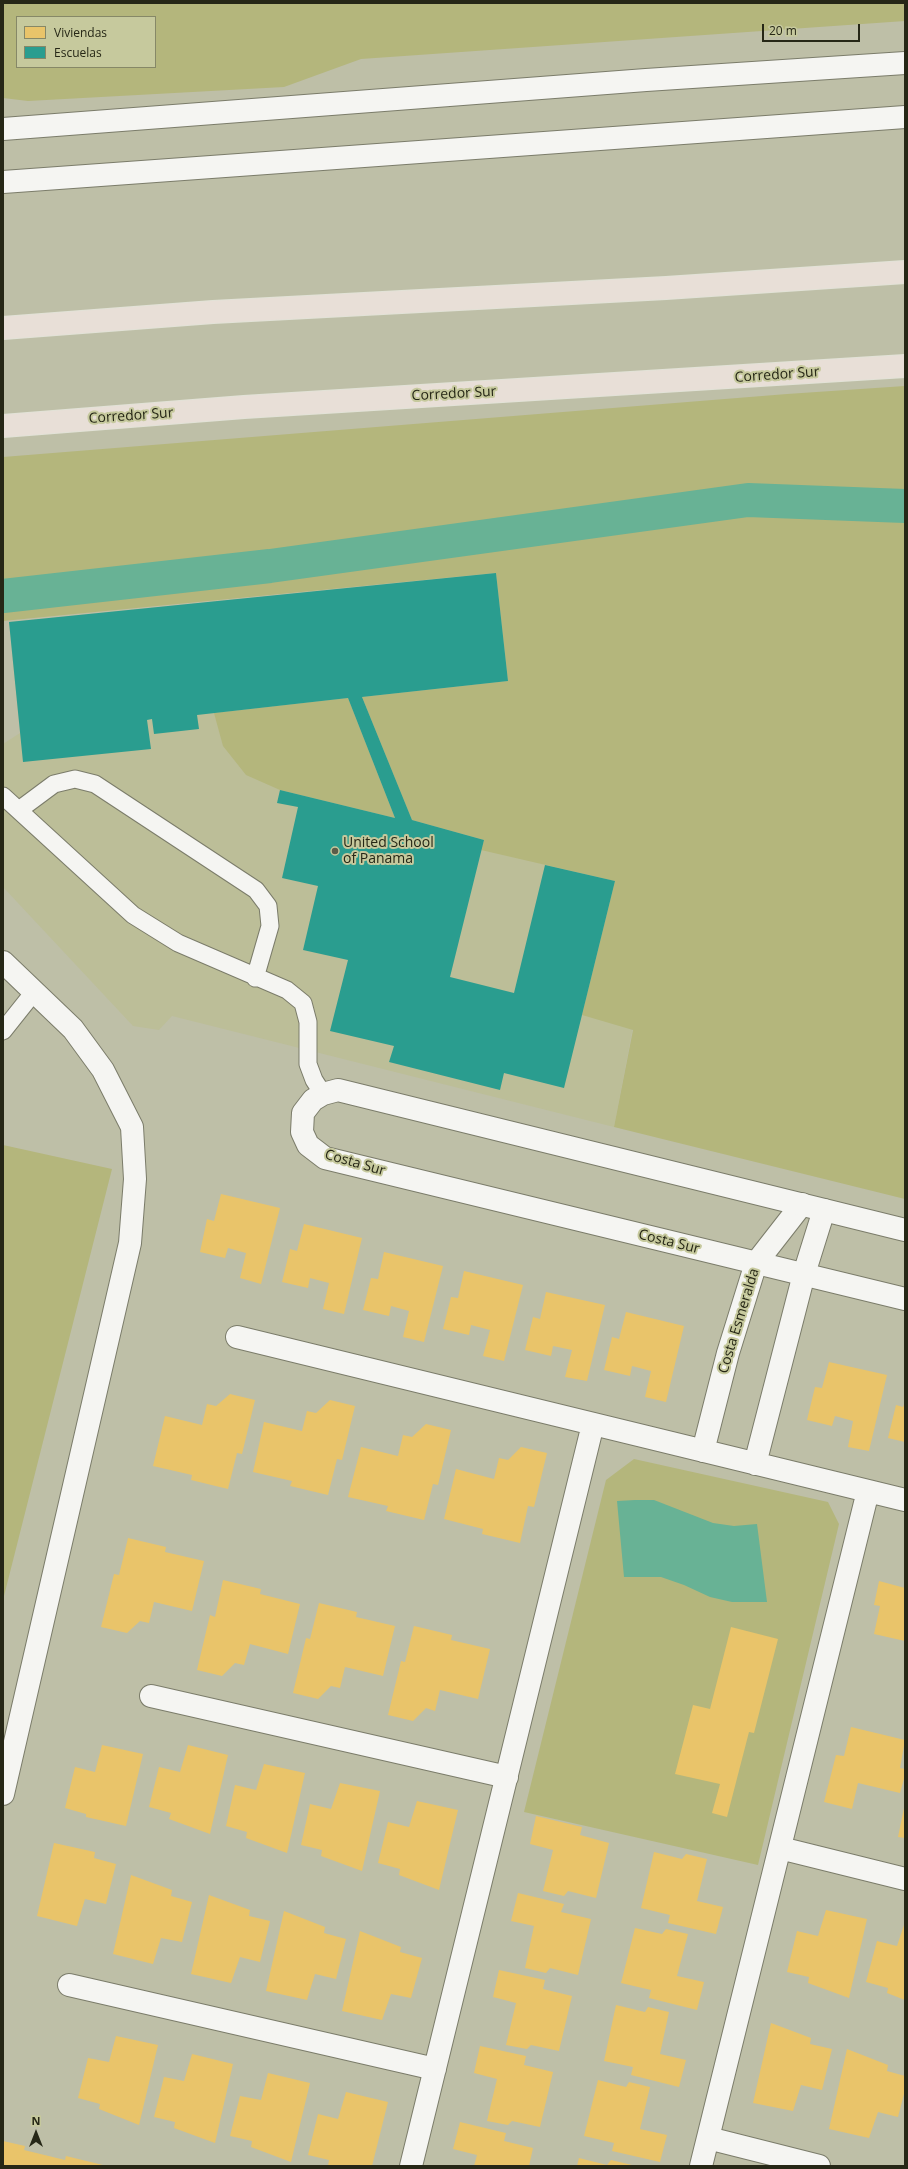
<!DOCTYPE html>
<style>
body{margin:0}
#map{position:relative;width:908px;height:2169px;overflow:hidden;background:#bebfa7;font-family:"Open Sans",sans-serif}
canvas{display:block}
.frame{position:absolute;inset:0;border:4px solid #262716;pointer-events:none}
.legend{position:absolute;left:16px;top:16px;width:140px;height:52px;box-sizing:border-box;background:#c6c99d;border:1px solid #868867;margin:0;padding:5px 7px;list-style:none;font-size:12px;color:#262716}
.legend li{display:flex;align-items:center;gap:8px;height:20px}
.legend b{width:20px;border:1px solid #868867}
.north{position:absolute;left:16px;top:2113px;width:40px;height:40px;-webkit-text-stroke:3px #c6c99d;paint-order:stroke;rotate:0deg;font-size:11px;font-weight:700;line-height:16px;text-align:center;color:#262716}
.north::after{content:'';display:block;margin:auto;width:14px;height:18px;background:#262716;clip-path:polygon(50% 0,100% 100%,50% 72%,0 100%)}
.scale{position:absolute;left:762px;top:24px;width:98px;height:18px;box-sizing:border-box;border:2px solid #262716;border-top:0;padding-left:5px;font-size:12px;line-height:14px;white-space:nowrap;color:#262716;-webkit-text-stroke:3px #c6c99d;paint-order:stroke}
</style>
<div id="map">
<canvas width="908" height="2169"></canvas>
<div class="frame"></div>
<ul class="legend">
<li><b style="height:11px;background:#e9c46a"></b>Viviendas</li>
<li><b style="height:11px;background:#2a9d8f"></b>Escuelas</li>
</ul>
<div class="north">N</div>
<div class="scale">20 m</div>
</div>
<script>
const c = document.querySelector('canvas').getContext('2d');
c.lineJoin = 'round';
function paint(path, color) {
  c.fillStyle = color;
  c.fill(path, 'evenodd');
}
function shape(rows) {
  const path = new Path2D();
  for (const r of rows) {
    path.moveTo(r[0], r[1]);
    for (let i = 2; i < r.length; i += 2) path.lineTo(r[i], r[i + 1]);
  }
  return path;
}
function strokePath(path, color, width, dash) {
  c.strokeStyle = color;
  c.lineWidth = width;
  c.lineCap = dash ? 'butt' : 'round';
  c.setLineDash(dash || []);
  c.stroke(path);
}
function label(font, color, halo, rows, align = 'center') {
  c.font = font + ' "Open Sans",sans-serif';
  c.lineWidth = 4;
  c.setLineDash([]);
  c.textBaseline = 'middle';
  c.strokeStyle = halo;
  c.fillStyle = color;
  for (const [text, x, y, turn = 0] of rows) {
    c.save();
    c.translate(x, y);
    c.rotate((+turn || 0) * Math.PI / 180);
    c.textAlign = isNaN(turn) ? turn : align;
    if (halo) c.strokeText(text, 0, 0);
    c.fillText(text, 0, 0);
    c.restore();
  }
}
const built = shape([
 [496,573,673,816,614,1127,172,1016,159,1030,133,1026,3,887,3,744,20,733,9,622]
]);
const green = shape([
 [3,3,905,3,905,21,361,59,284,87,28,101,3,98],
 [17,17,155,17,155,67,17,67],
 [905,386,905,1199,614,1127,633,1030,582,1015,615,881,481,850,484,840,412,820,362,697,508,681,496,573,3,621,3,457,787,394],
 [348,698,395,818,280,790,246,775,223,746,214,713],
 [3,1145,112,1169,3,1600],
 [634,1459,828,1502,839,1524,758,1865,524,1812,606,1480]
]);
const water = shape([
 [635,1500,654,1500,713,1523,734,1526,757,1524,767,1602,732,1602,710,1597,684,1585,661,1577,624,1577,617,1501]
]);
const homes = shape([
 [221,1194,280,1208,261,1284,240,1278,246,1253,228,1248,225,1258,200,1252,207,1219,214,1221],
 [304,1224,362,1238,344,1314,323,1309,329,1283,310,1278,308,1288,282,1282,290,1249,297,1251],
 [384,1252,443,1266,424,1342,403,1337,409,1311,391,1306,389,1316,363,1310,371,1278,378,1279],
 [464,1271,523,1285,504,1361,483,1356,490,1330,471,1325,469,1335,443,1329,451,1297,458,1298],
 [546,1292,605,1305,587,1381,565,1377,572,1350,553,1346,551,1356,525,1350,533,1317,540,1319],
 [626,1312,684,1326,666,1402,645,1397,651,1371,632,1366,630,1376,604,1370,612,1337,619,1339],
 [829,1362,887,1375,869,1451,848,1447,853,1421,835,1416,832,1426,807,1420,815,1387,822,1388],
 [230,1394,255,1400,242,1454,237,1453,228,1489,191,1480,192,1475,153,1466,165,1416,202,1425,207,1404,216,1406],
 [330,1400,355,1406,342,1460,337,1459,328,1495,290,1486,292,1481,253,1472,264,1422,302,1431,307,1411,316,1413],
 [905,1402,905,1442,888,1438,896,1405,903,1407],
 [426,1424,451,1430,438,1485,433,1484,424,1520,386,1511,388,1506,348,1497,361,1447,398,1456,403,1435,412,1437],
 [521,1447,547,1453,534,1507,528,1506,520,1543,482,1534,483,1529,444,1519,456,1469,494,1479,499,1458,508,1460],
 [128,1538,166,1547,165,1552,204,1561,192,1611,154,1602,149,1623,140,1621,127,1633,101,1627,114,1574,119,1575],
 [223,1580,261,1589,260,1594,300,1604,288,1654,250,1644,244,1665,235,1663,222,1676,197,1670,210,1615,215,1617],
 [879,1581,905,1588,905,1641,874,1634,880,1606,874,1605],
 [319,1603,357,1612,356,1617,395,1626,383,1676,345,1667,340,1688,331,1686,318,1699,293,1693,306,1638,310,1639],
 [414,1626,452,1635,451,1640,490,1649,478,1699,440,1690,435,1711,426,1708,413,1721,388,1715,401,1661,405,1662],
 [731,1627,778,1639,754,1733,749,1732,727,1817,712,1813,720,1784,675,1774,693,1705,710,1709],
 [851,1727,905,1740,900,1768,905,1769,905,1775,900,1793,858,1783,852,1809,824,1802,836,1755,844,1756],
 [102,1745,143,1754,126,1826,86,1817,86,1814,65,1808,75,1767,95,1772],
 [188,1745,228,1755,210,1834,169,1819,171,1813,149,1807,159,1767,180,1772],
 [264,1764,305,1773,287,1853,246,1838,247,1832,226,1826,235,1785,256,1790],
 [340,1783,380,1791,362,1871,321,1856,322,1850,301,1845,310,1804,331,1809],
 [417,1801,458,1810,439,1890,399,1875,400,1869,378,1863,388,1822,409,1827],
 [904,1808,905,1808,905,1838,898,1837],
 [536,1816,582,1827,580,1835,609,1843,596,1898,568,1891,564,1896,543,1891,553,1850,530,1844],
 [54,1843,95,1852,94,1858,116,1864,106,1904,85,1899,77,1926,37,1916],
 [654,1852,682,1859,686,1854,707,1859,697,1901,723,1907,716,1934,668,1923,670,1915,641,1908],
 [131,1875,172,1890,171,1896,192,1902,182,1942,161,1938,153,1964,113,1954],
 [518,1893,564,1904,561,1912,591,1919,578,1975,550,1968,546,1973,525,1968,534,1926,511,1921],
 [209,1895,250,1910,249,1916,270,1921,260,1962,240,1957,231,1983,191,1974],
 [826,1910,867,1919,849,1998,808,1983,809,1977,787,1972,797,1931,818,1936],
 [284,1911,325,1927,324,1933,346,1939,336,1979,315,1974,307,2000,266,1991],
 [905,1922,905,2000,887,1993,888,1988,866,1982,877,1941,897,1946],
 [635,1928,662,1934,666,1929,688,1934,677,1976,704,1982,697,2010,649,1998,651,1990,621,1983],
 [360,1931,401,1947,400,1952,422,1958,411,1998,391,1994,382,2020,342,2011],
 [499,1970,545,1980,543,1989,572,1996,559,2051,531,2045,527,2049,506,2045,516,2003,493,1997],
 [616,2005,645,2012,648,2007,669,2012,660,2054,686,2060,679,2087,631,2075,633,2067,604,2061],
 [771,2023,811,2038,810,2044,832,2049,822,2090,801,2085,793,2111,753,2103],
 [116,2036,158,2045,139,2125,99,2109,100,2104,78,2098,88,2058,109,2062],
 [480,2046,526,2056,524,2065,553,2072,540,2127,512,2121,508,2125,487,2121,497,2079,474,2073],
 [847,2049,888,2065,887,2071,905,2076,905,2090,898,2117,878,2112,869,2138,829,2129],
 [192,2054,233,2064,215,2143,174,2128,175,2122,154,2117,164,2077,184,2081],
 [268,2073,310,2083,291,2162,251,2147,252,2141,230,2136,240,2096,261,2100],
 [598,2080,626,2087,629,2082,650,2087,640,2129,667,2135,660,2162,612,2151,614,2143,584,2136],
 [346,2092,388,2102,372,2166,328,2166,329,2160,308,2155,318,2114,338,2119],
 [460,2122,506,2133,504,2141,533,2148,529,2166,474,2166,477,2155,453,2149],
 [3,2141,25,2146,24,2150,65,2160,66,2156,107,2166,3,2166],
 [579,2158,607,2165,611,2160,632,2165,577,2166]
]);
const schools = shape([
 [496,573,508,681,362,697,412,820,484,840,450,977,514,993,545,865,615,881,564,1088,504,1073,500,1090,389,1062,394,1046,330,1031,348,960,303,950,318,886,282,878,298,807,277,803,280,790,395,818,348,698,197,715,199,729,154,734,152,719,147,720,151,749,23,762,9,622]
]);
const canal = shape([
 [3,596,270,566,748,500,905,506]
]);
const lane = shape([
 [3,796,133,915,178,943,287,990,303,1003,308,1022,308,1064,314,1080,323,1094],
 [19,810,54,784,75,779,95,784,256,890,268,906,270,926,255,978],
 [3,1031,34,992]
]);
const street = shape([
 [3,129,646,80,905,63],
 [3,182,905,117],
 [3,962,73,1029,103,1070,132,1127,135,1179,130,1243,3,1794],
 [237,1337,905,1500],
 [703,1451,728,1353,756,1263,802,1204],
 [755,1464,804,1274,824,1210],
 [151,1696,507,1777],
 [780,1848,905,1879],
 [69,1985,435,2069],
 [708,2138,819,2166],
 [411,2166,593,1424],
 [701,2166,868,1491]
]);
const secondary = shape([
 [905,1230,338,1090,323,1094,313,1100,303,1113,302,1132,308,1145,325,1158,905,1299]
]);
const highway = shape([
 [3,328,213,312,666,288,905,272],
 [3,426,244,407,905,366]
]);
const markers = [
 [335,851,4,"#5b5c49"]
];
const streetNames = [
 ["Corredor Sur",777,375,-4],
 ["Corredor Sur",454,394,-3],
 ["Corredor Sur",131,416,-4],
 ["Costa Sur",355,1163,16],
 ["Costa Sur",669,1242,14],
 ["Costa Esmeralda",739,1321,-73]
];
const poiNames = [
 ["United School",343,843],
 ["of Panama",343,859]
];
paint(built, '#bcbe98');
paint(green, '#b4b67c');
paint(water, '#68b295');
paint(homes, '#e9c46a');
paint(schools, '#2a9d8f');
strokePath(canal, '#68b295', 34);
strokePath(lane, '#7b7c6a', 19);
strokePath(street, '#7b7c6a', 24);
strokePath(secondary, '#7b7c6a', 24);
strokePath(highway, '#e2e2d7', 24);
strokePath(lane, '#f5f5f2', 17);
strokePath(street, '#f5f5f2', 22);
strokePath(secondary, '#f5f5f2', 22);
strokePath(highway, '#e8dfd7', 22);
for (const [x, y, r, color] of markers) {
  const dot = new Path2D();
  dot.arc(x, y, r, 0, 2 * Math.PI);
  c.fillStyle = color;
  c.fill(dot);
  strokePath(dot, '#c6c99d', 1.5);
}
label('14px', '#262716', '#c6c99d', streetNames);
label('14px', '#262716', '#c6c99d', poiNames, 'left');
</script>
